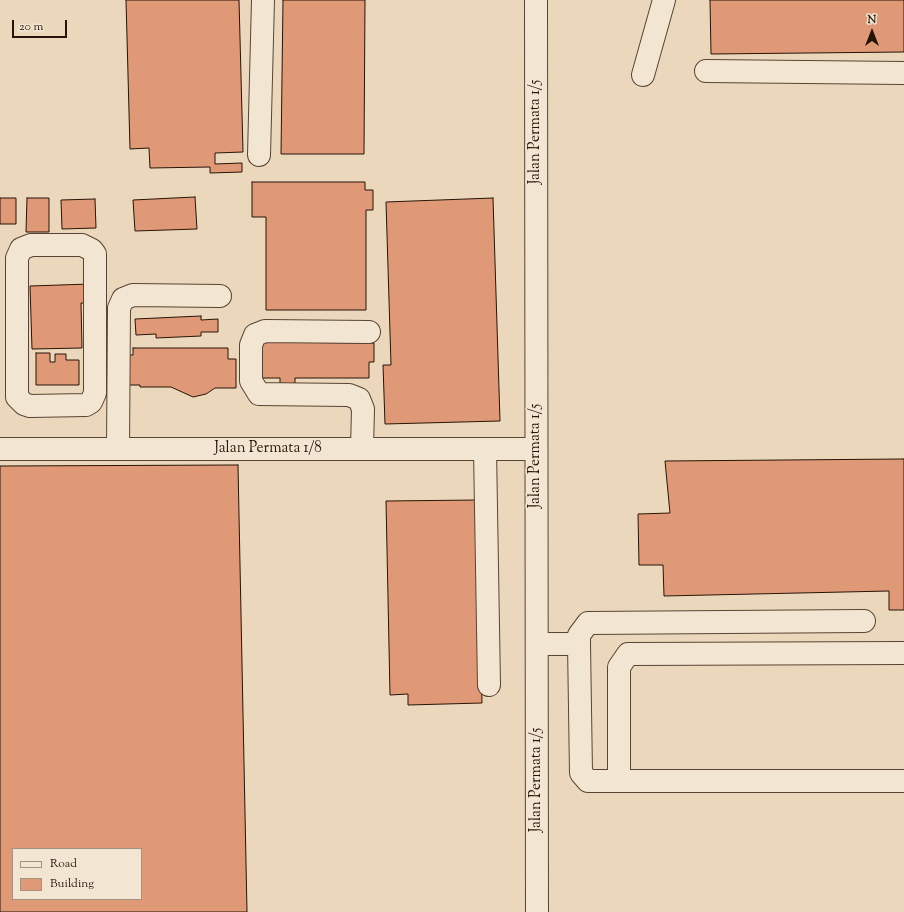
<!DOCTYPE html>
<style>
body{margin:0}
#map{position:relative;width:904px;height:912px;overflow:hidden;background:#ebd8bc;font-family:"Sorts Mill Goudy",serif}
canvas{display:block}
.legend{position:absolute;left:12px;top:848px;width:130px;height:52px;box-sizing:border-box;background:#f2e6d3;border:1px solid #a19281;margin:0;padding:5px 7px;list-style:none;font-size:12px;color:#271307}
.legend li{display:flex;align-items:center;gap:8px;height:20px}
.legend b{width:20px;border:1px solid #a19281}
.north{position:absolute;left:852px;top:12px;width:40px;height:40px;-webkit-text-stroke:3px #f2e6d3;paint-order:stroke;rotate:0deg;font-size:11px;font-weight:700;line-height:16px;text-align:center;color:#271307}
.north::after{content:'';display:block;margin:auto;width:14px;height:18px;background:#271307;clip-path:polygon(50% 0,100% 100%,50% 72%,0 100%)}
.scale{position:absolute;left:12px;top:20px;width:55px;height:18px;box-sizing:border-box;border:2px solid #271307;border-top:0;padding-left:5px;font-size:12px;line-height:14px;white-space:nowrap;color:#271307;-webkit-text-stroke:3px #f2e6d3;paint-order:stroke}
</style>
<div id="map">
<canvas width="904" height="912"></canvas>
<ul class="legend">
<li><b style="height:5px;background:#f2e6d3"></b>Road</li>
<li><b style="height:11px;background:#e09977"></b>Building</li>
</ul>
<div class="north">N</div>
<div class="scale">20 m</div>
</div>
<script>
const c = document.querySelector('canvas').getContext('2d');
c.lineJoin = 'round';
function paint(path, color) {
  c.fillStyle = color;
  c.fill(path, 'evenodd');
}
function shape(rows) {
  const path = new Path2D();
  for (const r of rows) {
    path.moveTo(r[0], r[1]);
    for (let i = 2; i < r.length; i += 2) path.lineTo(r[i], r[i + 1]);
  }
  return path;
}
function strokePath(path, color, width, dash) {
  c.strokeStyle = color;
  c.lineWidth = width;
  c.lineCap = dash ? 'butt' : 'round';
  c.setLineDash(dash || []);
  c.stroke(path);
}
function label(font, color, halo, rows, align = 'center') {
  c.font = font + ' "Sorts Mill Goudy",serif';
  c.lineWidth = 3;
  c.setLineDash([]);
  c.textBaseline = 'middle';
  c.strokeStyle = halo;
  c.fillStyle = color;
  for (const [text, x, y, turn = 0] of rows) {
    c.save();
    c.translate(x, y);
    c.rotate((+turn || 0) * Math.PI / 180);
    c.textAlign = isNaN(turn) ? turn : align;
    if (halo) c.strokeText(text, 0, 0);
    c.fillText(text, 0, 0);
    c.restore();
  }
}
const building = shape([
 [126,0,239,0,243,152,215,153,215,164,242,163,242,172,210,173,210,167,150,168,149,148,130,149,126,0],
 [283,0,365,0,364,154,281,154,283,0],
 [710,0,904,0,904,52,711,54,710,0],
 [252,182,365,182,365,190,373,190,373,210,366,210,366,310,266,310,266,217,252,217,252,182],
 [195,197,197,229,135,231,133,200,195,197],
 [0,198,16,198,16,224,0,224,0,198],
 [27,198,49,198,49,232,26,232,27,198],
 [493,198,500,421,385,424,383,365,391,365,386,202,493,198],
 [95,199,96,228,62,229,61,200,95,199],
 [90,284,91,303,81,303,82,348,32,349,30,286,90,284],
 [201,316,201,320,218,319,218,332,201,332,201,336,156,338,156,334,136,335,135,319,201,316],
 [261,342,374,343,374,362,369,362,369,378,295,378,295,387,280,387,280,378,261,378,261,342],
 [133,348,228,348,228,359,236,359,236,388,215,388,206,394,193,397,171,387,140,387,140,385,126,385,126,355,133,355,133,348],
 [36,353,50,353,50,362,55,362,55,354,66,354,66,360,79,360,79,385,36,385,36,353],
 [904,459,904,610,889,610,889,591,664,596,663,565,639,565,638,514,670,513,665,461,904,459],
 [238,465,247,912,0,912,0,466,238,465],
 [13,849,141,849,141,899,13,899,13,849],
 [478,500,482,703,408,705,408,694,390,695,386,501,478,500]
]);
const minor = shape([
 [536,0,537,912],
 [706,71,904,73],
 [643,75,664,0],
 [259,155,263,0],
 [31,245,82,245,92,250,95,254,95,393,91,402,86,405,30,406,24,404,17,397,17,258,21,249,31,245],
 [0,449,536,449],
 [118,449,119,308,123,299,133,295,220,296],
 [362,449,363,409,359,399,349,395,259,394,251,381,251,345,255,335,265,331,369,332],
 [485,449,489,685],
 [537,644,579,644,581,773,588,781,904,781],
 [579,644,579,635,588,623,864,621],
 [619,781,619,667,628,654,904,653]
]);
const streetNames = [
 ["Jalan Permata 1/5",536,132,-90],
 ["Jalan Permata 1/8",268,449],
 ["Jalan Permata 1/5",536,456,-90],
 ["Jalan Permata 1/5",537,780,-90]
];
paint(building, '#e09977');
strokePath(building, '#271307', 1);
strokePath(minor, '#584434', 24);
strokePath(minor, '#f2e6d3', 22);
label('15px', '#271307', '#f2e6d3', streetNames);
</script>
